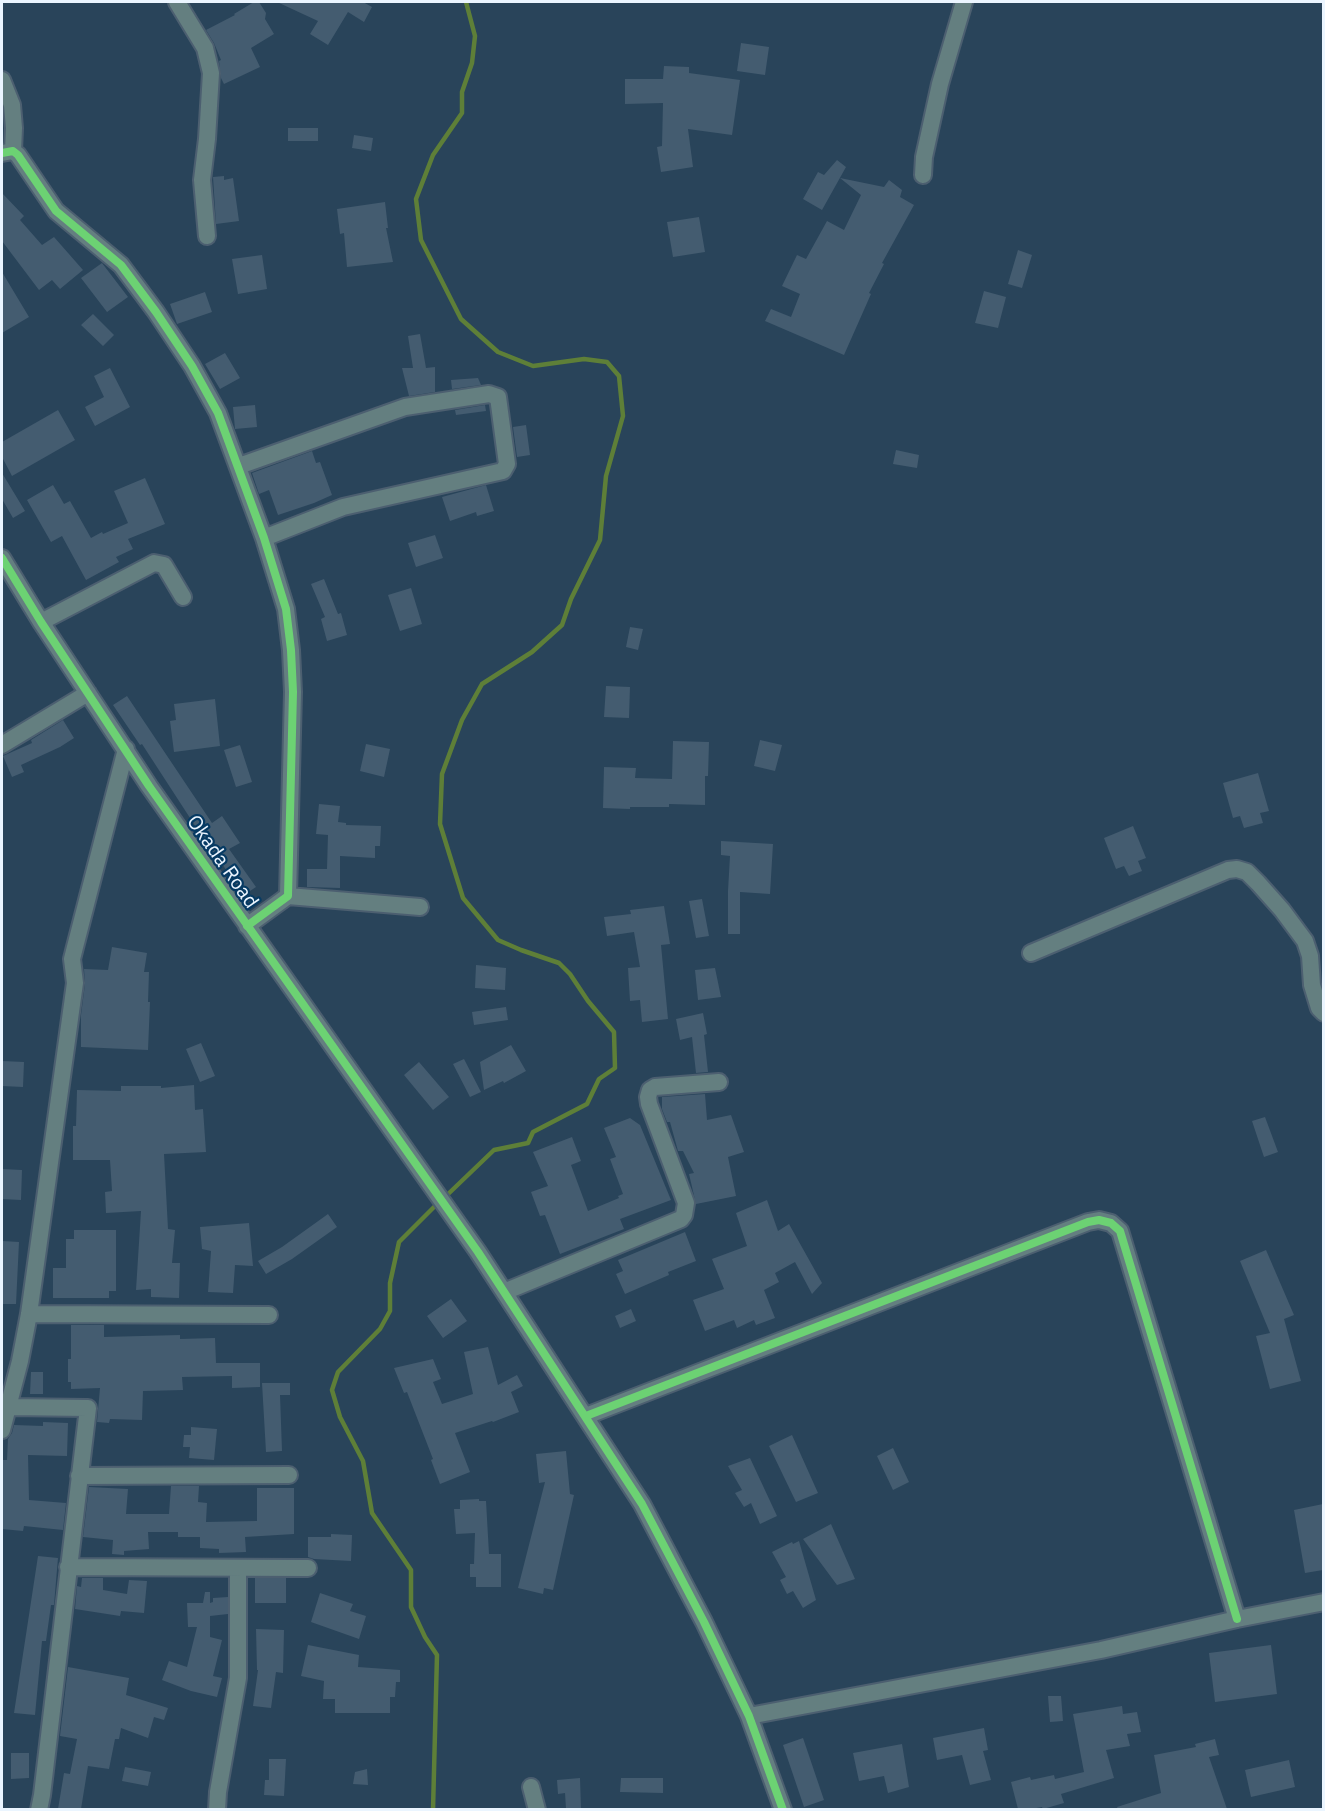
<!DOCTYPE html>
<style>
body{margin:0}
#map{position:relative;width:1325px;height:1811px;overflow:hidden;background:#29445a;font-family:"IBM Plex Sans",sans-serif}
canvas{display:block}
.frame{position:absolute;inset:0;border:3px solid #ebf5ff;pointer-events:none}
</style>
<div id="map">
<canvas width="1325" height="1811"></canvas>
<div class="frame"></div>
</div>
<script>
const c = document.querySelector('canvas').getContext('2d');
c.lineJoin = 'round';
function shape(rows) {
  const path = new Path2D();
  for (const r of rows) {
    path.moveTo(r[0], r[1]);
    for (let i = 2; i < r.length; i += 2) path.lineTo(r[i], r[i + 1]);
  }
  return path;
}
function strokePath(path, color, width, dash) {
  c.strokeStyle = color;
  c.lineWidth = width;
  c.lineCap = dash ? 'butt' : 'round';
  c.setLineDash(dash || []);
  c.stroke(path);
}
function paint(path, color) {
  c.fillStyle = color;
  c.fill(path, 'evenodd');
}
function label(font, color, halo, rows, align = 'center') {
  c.font = font + ' "IBM Plex Sans",sans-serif';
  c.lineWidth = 4.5;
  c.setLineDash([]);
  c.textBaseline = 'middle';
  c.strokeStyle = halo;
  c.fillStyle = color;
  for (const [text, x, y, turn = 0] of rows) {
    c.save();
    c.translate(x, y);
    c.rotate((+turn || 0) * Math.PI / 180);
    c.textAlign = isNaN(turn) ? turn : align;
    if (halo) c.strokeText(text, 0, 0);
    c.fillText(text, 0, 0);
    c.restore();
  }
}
const stream = shape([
 [445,1197,494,1150,528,1143,533,1132,587,1104,599,1079,615,1068,614,1032,588,1001,570,974,559,963,521,950,498,940,463,898,440,824,442,774,462,720,482,684,532,652,562,625,571,599,600,540,606,476,623,416,619,376,607,362,584,359,533,366,498,352,461,319,421,240,416,199,433,155,462,113,462,92,472,63,475,36,466,2],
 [433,1810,437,1655,425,1637,411,1607,411,1570,372,1513,363,1461,340,1417,332,1390,338,1372,380,1329,390,1311,390,1283,399,1242,438,1203]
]);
const building = shape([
 [254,2,259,2,266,13,265,19,274,34,251,48,260,67,224,84,221,78,219,61,221,60,214,43,206,30,235,15,234,14],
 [277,2,363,2,372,7,364,22,348,12,328,45,310,34,318,21],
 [741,43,769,47,765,75,737,71],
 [664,66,689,67,689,73,740,80,732,135,688,129,693,167,661,172,657,147,662,146,663,103,625,104,625,79,663,79],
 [288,128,318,128,318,141,288,141],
 [354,135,373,138,371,151,352,148],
 [837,160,846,167,822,210,803,199,818,172,824,175],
 [224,176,224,180,233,178,239,221,216,224,213,177],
 [840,178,884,187,889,180,902,190,900,197,914,205,882,263,884,264,869,293,871,294,844,355,765,321,771,309,791,317,800,294,782,286,797,255,806,259,827,221,844,230,861,195],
 [2,193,24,216,20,220,42,245,54,237,83,270,60,289,52,280,39,290,2,241],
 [385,202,388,228,386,228,393,262,347,267,344,233,340,234,337,209],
 [699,217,705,252,673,257,667,222],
 [1018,250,1032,255,1022,288,1008,284],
 [262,255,267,289,238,294,232,259],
 [102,263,128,297,107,312,81,278],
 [2,272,29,317,2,333],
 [984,291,1006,297,998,328,975,323],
 [205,292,212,312,177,324,170,304],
 [93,314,114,335,103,346,81,325],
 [420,334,426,368,435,367,435,392,409,396,402,368,413,368,408,336],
 [225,353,240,378,220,389,205,364],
 [110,368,130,407,95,426,85,407,104,397,94,376],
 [478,378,481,385,452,389,451,380],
 [255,405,257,427,235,429,233,407],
 [485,405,486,411,456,415,455,410],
 [58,410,75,440,12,476,2,457,2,442],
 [526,425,530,455,517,457,513,427],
 [896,450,919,455,917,468,893,464],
 [312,451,316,463,320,462,332,495,314,503,278,515,269,490,259,494,252,473],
 [2,473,25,511,13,518,2,499],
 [145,478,165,524,128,539,133,549,116,557,119,562,86,580,62,536,51,542,27,500,53,485,64,504,70,501,91,538,102,532,103,534,128,523,114,491],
 [486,485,494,511,477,516,476,512,450,521,442,497],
 [435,535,443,558,416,567,408,543],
 [324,579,338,614,341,613,347,635,327,641,321,619,325,617,311,584],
 [411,588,422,624,400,631,388,595],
 [630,627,643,629,638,650,626,647],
 [606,686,630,687,629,718,604,717],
 [127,696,212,823,222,816,240,843,229,849,256,887,244,895,217,857,216,858,142,744,140,745,113,705],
 [215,699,220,746,174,752,170,721,176,720,174,704],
 [63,720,74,738,60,747,21,765,24,772,12,777,3,756,32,743,31,740],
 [760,740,782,745,775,771,754,766],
 [673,741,709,742,708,776,705,776,705,805,669,804,669,807,630,807,630,809,603,808,604,767,636,768,635,778,672,779],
 [366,744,390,749,384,777,360,771],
 [240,745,252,782,236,787,224,750],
 [1258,773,1269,811,1260,813,1263,823,1244,828,1240,816,1233,818,1223,783],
 [319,804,340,806,338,822,346,823,346,825,381,826,380,846,375,846,375,858,340,856,340,888,307,887,307,869,327,869,328,835,316,834],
 [1133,826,1146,858,1138,861,1142,871,1129,876,1124,866,1116,869,1104,838],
 [721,841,773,844,770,894,740,892,740,934,728,934,728,891,730,856,721,855],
 [702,899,709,936,696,938,689,901],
 [664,906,670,944,661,945,668,1019,642,1022,640,1000,630,1001,628,968,640,967,634,932,607,936,604,917,631,914,630,910],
 [112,947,147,953,144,972,149,972,148,1002,150,1002,148,1050,81,1047,81,1015,85,984,84,969,108,970],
 [476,965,506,968,505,990,475,988],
 [715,968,721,997,698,1000,695,970],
 [506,1007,508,1020,474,1025,472,1012],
 [703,1013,707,1034,704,1035,708,1072,696,1073,692,1037,680,1040,676,1019],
 [201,1043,215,1076,200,1082,186,1049],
 [511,1045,526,1071,504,1083,503,1081,484,1090,480,1062],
 [464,1059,481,1092,470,1097,453,1064],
 [2,1061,24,1062,23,1087,2,1086],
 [419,1062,449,1097,433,1110,404,1075],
 [194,1085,195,1110,203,1109,206,1152,164,1154,168,1229,175,1230,172,1263,180,1263,179,1298,151,1297,151,1289,136,1290,141,1211,106,1213,105,1192,112,1191,110,1160,73,1160,73,1126,76,1126,77,1090,121,1091,121,1086,161,1086,161,1088],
 [705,1094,707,1120,731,1115,744,1152,728,1157,736,1196,696,1204,689,1174,694,1173,683,1151,678,1151,670,1122,667,1122,662,1109,662,1097],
 [1265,1117,1278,1152,1264,1157,1252,1121],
 [630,1118,640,1125,671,1200,620,1219,624,1229,560,1254,545,1215,540,1216,531,1192,548,1186,533,1152,572,1137,581,1161,571,1165,588,1211,619,1198,618,1196,623,1194,610,1159,616,1157,604,1128],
 [2,1169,22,1170,21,1200,2,1199],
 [767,1200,778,1231,789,1224,822,1283,812,1294,795,1262,775,1273,779,1282,764,1290,775,1318,756,1325,754,1320,737,1328,734,1320,705,1331,693,1300,724,1289,712,1259,747,1246,736,1213],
 [328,1214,337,1227,292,1259,266,1274,258,1261,282,1247],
 [249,1223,253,1266,235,1265,233,1293,208,1292,211,1251,202,1249,200,1227],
 [74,1230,116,1230,116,1291,109,1291,109,1298,53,1298,53,1268,66,1268,66,1239,74,1239],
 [685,1232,696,1261,668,1272,669,1275,625,1294,616,1274,623,1271,618,1260],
 [2,1241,19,1242,16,1304,2,1304],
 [1266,1250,1294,1315,1284,1319,1301,1381,1270,1389,1256,1336,1270,1333,1240,1261],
 [451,1299,467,1321,443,1338,427,1316],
 [631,1309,636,1321,620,1328,615,1316],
 [71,1325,104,1325,104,1337,180,1335,180,1339,215,1338,216,1363,260,1363,260,1387,232,1388,232,1376,182,1377,183,1390,143,1391,142,1420,110,1419,109,1423,97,1422,100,1388,71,1389,71,1382,68,1382,68,1359,71,1359],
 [488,1347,498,1385,517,1375,523,1386,511,1392,519,1412,493,1422,492,1421,455,1433,470,1472,440,1484,431,1460,433,1459,407,1392,404,1393,394,1368,433,1359,441,1379,433,1382,442,1404,473,1394,464,1352],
 [31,1372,43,1372,43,1394,30,1394],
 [262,1383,290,1383,290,1395,280,1395,282,1451,266,1452],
 [43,1422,68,1423,67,1456,28,1455,29,1500,66,1503,63,1530,24,1526,23,1531,2,1529,2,1460,7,1460,8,1439,12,1433,14,1425,43,1426],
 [191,1427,217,1429,214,1460,189,1458,190,1447,183,1447,184,1435,191,1435],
 [792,1435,818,1493,796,1502,769,1446],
 [893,1448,909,1482,893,1490,877,1456],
 [566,1451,570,1494,574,1495,553,1590,544,1588,543,1594,518,1588,545,1482,539,1483,536,1454],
 [750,1458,777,1516,760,1524,751,1503,744,1507,735,1493,742,1490,728,1466],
 [171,1486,199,1486,198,1502,207,1503,206,1522,257,1521,257,1488,294,1488,294,1534,245,1537,246,1552,219,1553,219,1549,200,1548,200,1537,178,1537,178,1532,148,1532,149,1549,124,1551,124,1555,112,1554,113,1540,83,1537,89,1487,128,1489,126,1514,169,1514],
 [479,1499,479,1501,486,1501,489,1554,501,1554,501,1587,476,1587,476,1577,470,1577,470,1564,474,1564,475,1533,456,1534,454,1509,460,1509,460,1500],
 [1323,1504,1323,1570,1305,1573,1294,1510],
 [831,1524,855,1579,837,1585,803,1539],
 [331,1534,352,1535,351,1561,314,1559,308,1557,308,1537,331,1537],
 [799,1541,816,1600,803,1608,793,1591,787,1594,780,1580,786,1577,772,1552,792,1542,793,1544],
 [38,1556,58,1558,54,1605,51,1605,46,1641,42,1641,35,1715,14,1713],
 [82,1578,103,1578,103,1590,127,1594,129,1580,147,1581,144,1613,121,1611,120,1616,75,1609,77,1586,81,1587],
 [255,1578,286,1578,286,1603,255,1603],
 [205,1592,210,1592,210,1603,213,1602,213,1598,228,1597,228,1614,210,1616,210,1637,222,1640,213,1676,222,1678,217,1697,191,1691,162,1680,169,1661,187,1667,197,1627,188,1627,187,1603,203,1603],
 [320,1593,353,1604,350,1611,366,1616,359,1639,311,1622],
 [256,1629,284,1630,283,1673,276,1672,271,1708,253,1706,258,1670,257,1670],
 [308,1645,359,1655,358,1667,400,1670,400,1682,396,1682,395,1697,390,1697,390,1713,335,1713,335,1699,323,1699,324,1681,301,1676],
 [1271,1645,1277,1694,1215,1702,1209,1653],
 [68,1667,129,1678,126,1695,168,1708,164,1720,154,1717,148,1738,121,1728,119,1739,115,1739,109,1769,88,1766,81,1809,58,1809,64,1773,70,1774,77,1739,60,1736],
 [1048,1696,1061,1696,1063,1721,1050,1722],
 [1122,1706,1123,1714,1137,1712,1141,1732,1127,1734,1130,1746,1106,1750,1114,1778,1061,1794,1064,1803,1043,1809,1042,1807,1031,1809,1018,1809,1011,1782,1030,1777,1031,1780,1054,1775,1055,1779,1084,1772,1073,1714],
 [984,1728,988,1750,983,1751,991,1780,970,1785,962,1755,937,1760,933,1738],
 [803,1738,824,1800,804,1807,783,1745],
 [1215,1739,1219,1755,1209,1757,1227,1809,1118,1809,1117,1807,1161,1793,1154,1755,1196,1747,1195,1744],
 [902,1744,909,1787,888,1793,884,1776,859,1781,853,1753],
 [11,1753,29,1753,29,1778,11,1779],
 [269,1759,286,1759,284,1796,264,1795,265,1780,269,1780],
 [1289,1760,1295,1787,1251,1797,1245,1770],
 [125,1767,151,1772,148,1786,122,1781],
 [367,1769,368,1785,353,1784,355,1772],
 [580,1778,581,1809,566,1809,565,1793,558,1794,557,1780],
 [621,1778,663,1778,663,1793,620,1792]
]);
const minor = shape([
 [177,2,205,48,211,73,207,139,202,180,207,236],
 [2,80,12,105,14,128,13,151],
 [2,153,13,151,18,155,56,211,121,265,156,312,192,366,218,413,264,538,286,609,291,650,293,692,288,896,247,926],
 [923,175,924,157,940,84,964,2],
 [239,466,405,407,489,394,498,397,507,464,503,471,343,507,264,538],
 [2,558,41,622,149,786,478,1252,642,1504,704,1622,749,1716,783,1810],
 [41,622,154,563,164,565,183,597],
 [2,745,88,693],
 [288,896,420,907],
 [1031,953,1228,870,1237,869,1247,872,1258,883,1282,910,1305,941,1310,956,1312,985,1319,1008,1324,1013],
 [504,1292,681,1219,684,1215,686,1203,649,1104,648,1097,650,1090,655,1087,719,1082],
 [29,1314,269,1315],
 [9,1407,88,1408,42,1795,39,1810],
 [586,1416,1088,1222,1099,1220,1111,1223,1120,1231,1237,1619],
 [2,1430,20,1361,29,1314,75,983,72,959,75,947,126,749],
 [79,1476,289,1475],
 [68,1567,308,1568],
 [749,1716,1101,1650,1237,1619,1324,1602],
 [531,1787,537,1810],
 [217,1810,218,1792,238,1678,238,1568]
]);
const cycleway = shape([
 [2,153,13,151,18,155,56,211,121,265,156,312,192,366,218,413,264,538,286,609,291,650,293,692,288,896,247,926],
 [2,558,41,622,149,786,478,1252,642,1504,704,1622,749,1716,783,1810],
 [586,1416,1088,1222,1099,1220,1111,1223,1120,1231,1237,1619]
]);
const streetNames = [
 ["Okada Road",222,862,55]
];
strokePath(stream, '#5e7f38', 4.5);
paint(building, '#445c70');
strokePath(minor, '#4c5f70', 20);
strokePath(minor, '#647f80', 16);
strokePath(cycleway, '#6cd273', 8);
label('20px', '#ebf5ff', '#063a63', streetNames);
</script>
